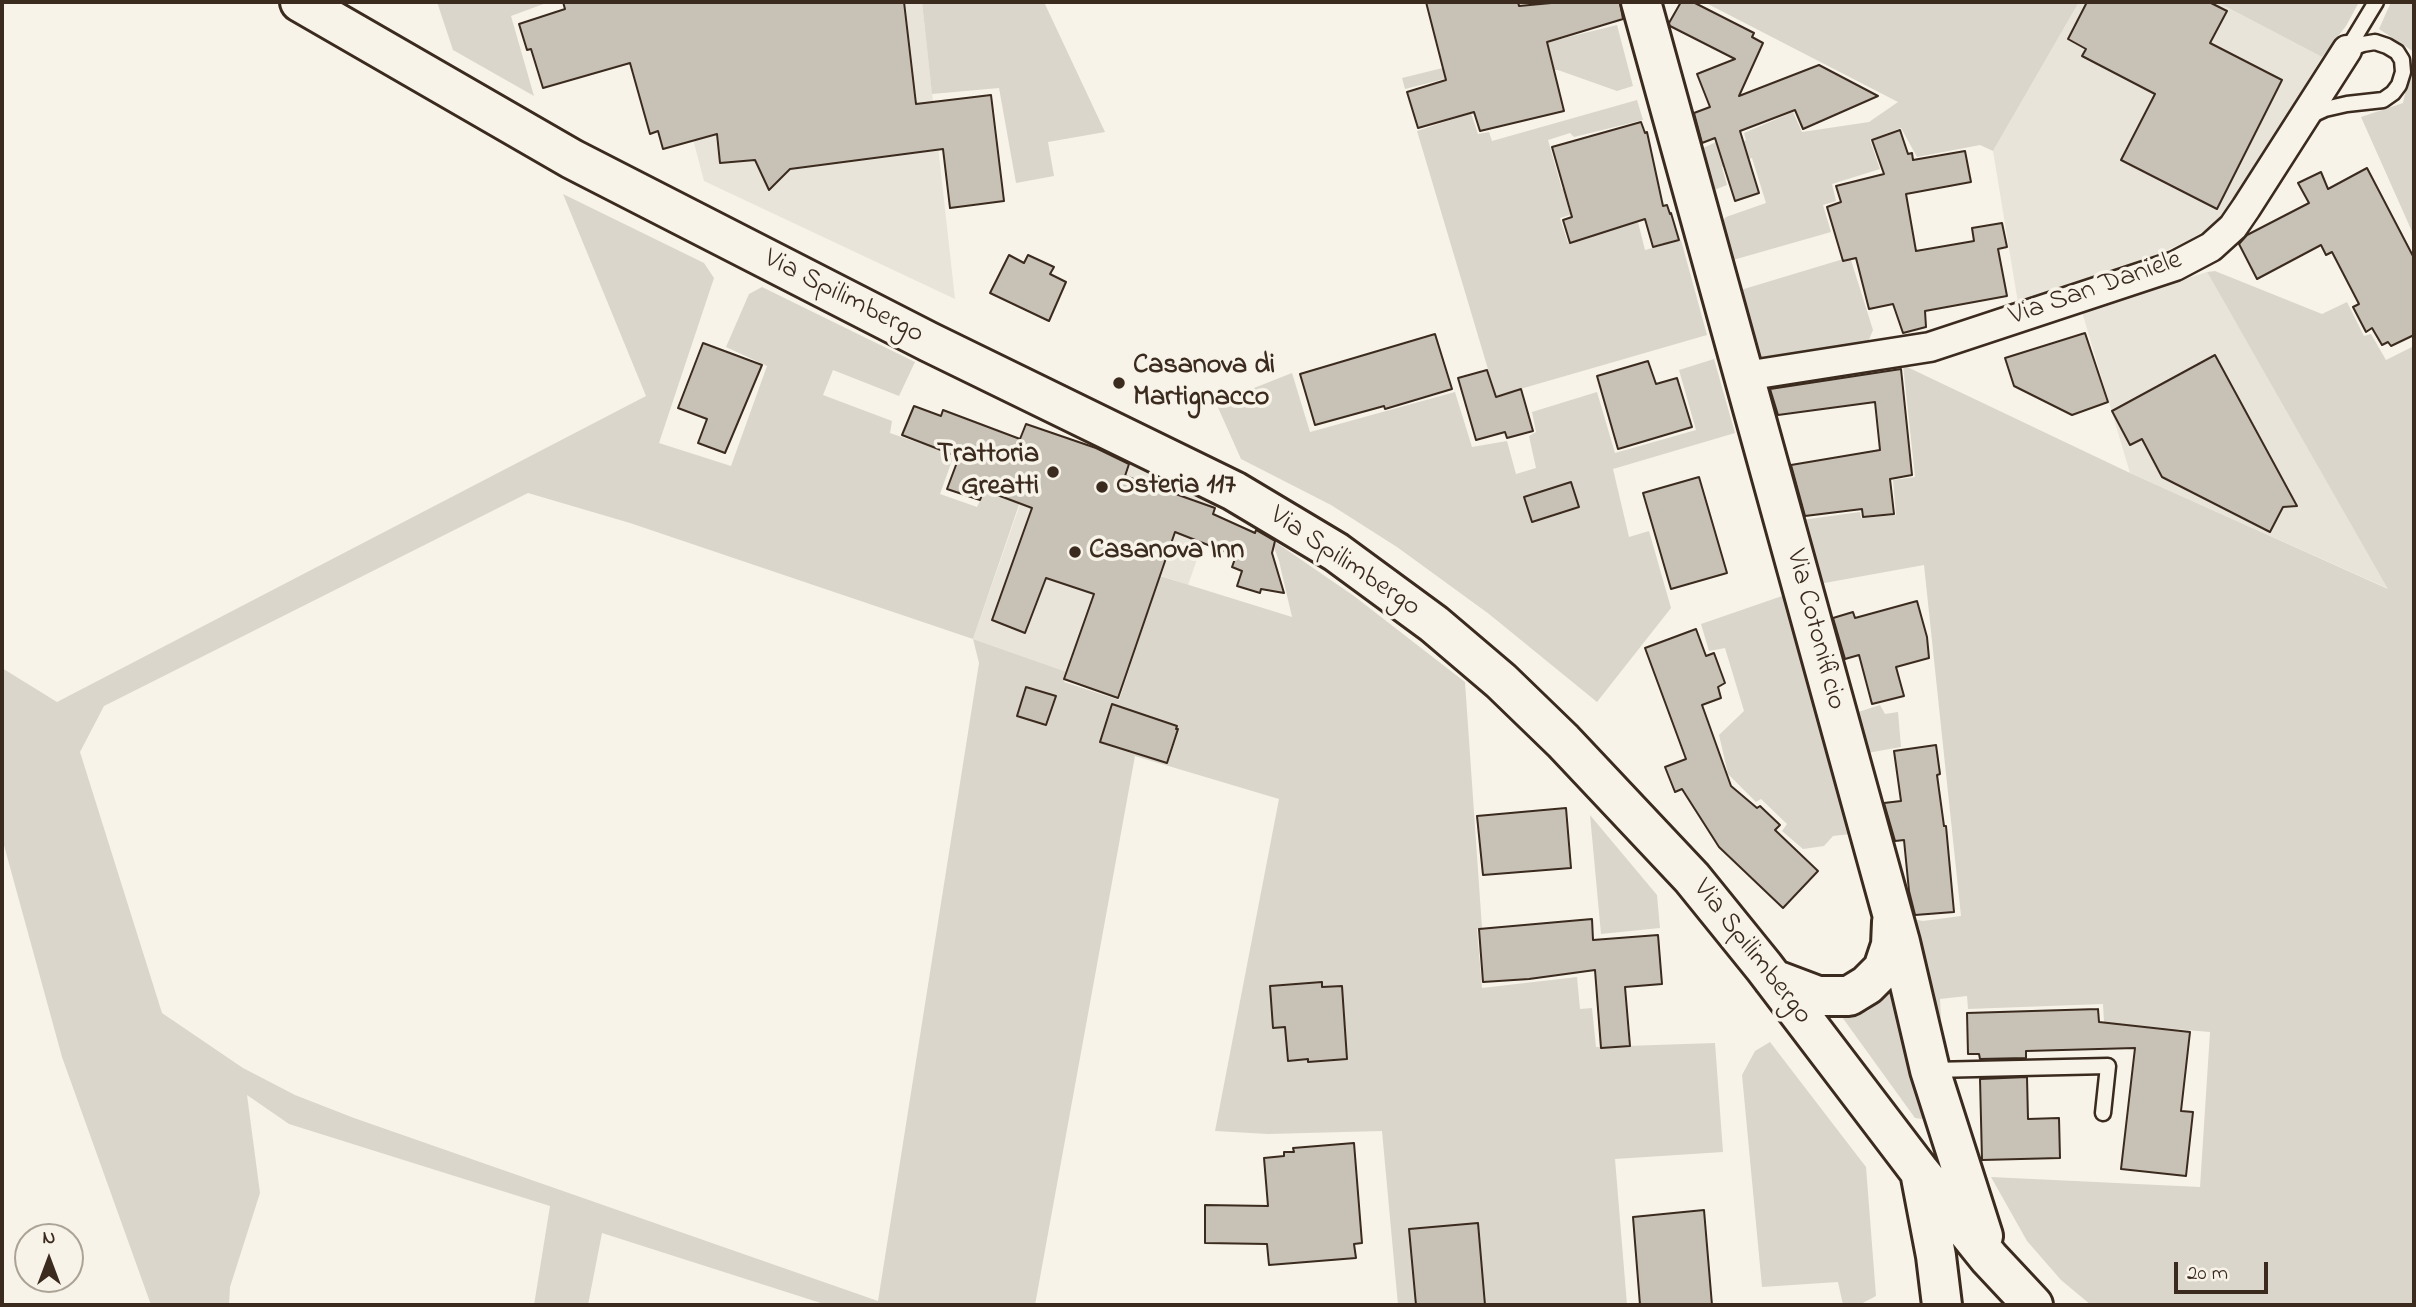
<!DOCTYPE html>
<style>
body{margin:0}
#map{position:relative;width:2416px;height:1307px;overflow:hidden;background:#f7f3e8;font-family:"Indie Flower",sans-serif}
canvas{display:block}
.frame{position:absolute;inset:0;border:4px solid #3b2a1e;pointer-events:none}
.north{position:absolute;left:14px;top:1223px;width:70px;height:70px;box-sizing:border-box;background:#f7f3e8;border:2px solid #aca397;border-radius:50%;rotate:0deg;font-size:19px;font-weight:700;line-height:28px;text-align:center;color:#3b2a1e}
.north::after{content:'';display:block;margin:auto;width:24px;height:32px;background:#3b2a1e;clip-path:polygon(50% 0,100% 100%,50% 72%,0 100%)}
.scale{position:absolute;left:2174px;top:1262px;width:94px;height:32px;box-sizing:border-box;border:4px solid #3b2a1e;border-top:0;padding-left:9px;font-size:21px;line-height:24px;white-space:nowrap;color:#3b2a1e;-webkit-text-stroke:5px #f7f3e8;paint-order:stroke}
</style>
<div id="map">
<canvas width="2416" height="1307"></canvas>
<div class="frame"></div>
<div class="north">N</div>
<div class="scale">20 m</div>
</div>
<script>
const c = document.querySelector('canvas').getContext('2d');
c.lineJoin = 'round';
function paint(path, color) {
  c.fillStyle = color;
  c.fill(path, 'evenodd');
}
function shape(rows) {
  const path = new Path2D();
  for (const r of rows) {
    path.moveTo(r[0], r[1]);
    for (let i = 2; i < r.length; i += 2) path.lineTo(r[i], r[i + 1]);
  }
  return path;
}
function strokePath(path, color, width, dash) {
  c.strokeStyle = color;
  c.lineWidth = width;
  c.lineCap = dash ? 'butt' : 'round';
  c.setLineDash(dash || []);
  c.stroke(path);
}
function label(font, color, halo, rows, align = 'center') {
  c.font = font + ' "Indie Flower",sans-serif';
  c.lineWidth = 7;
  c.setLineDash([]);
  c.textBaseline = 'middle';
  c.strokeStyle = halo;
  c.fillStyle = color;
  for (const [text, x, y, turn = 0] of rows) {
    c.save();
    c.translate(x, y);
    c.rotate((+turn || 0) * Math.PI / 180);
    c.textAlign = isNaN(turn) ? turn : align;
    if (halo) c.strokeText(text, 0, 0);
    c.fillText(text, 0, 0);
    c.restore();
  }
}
const built = shape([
 [657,2,922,2,955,299,704,181],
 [2079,2,2217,2,2322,57,2239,196,2213,226,2187,241,2159,254,2018,303,1993,151],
 [2207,272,2389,589,2130,473,2082,312],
 [1046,430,1130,460,1216,506,1188,585,1108,558,1067,672,973,639]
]);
const green = shape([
 [437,2,549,2,511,16,534,96,453,50],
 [922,2,1044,2,1105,132,1048,142,1054,176,1016,183,999,88,932,94],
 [1704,2,2079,2,1993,151,1980,145,1917,157,1901,128,1870,140,1880,169,1832,184,1836,201,1823,205,1831,232,1726,262,1716,229,1726,217,1766,203,1752,158,1722,167,1727,185,1706,193,1694,152,1723,139,1727,148,1746,140,1744,133,1793,112,1802,132,1869,122,1898,102],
 [2217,2,2359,2,2346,26,2322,57],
 [2391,2,2414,2,2414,236,2361,117,2403,103,2414,52,2379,29],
 [1617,25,1633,86,1617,91,1558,70,1552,70,1546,53,1405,89,1402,78],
 [1637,100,1643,120,1574,137,1570,133,1548,140,1562,189,1580,183,1587,210,1560,218,1568,243,1638,222,1645,250,1681,240,1707,335,1496,396,1417,131,1471,113,1478,134,1489,132,1492,141],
 [563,194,704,263,714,278,659,443,731,466,767,366,726,347,749,294,762,287,915,362,899,396,833,370,823,395,892,421,890,433,954,455,940,494,977,507,988,484,1022,496,973,639,1067,672,1064,682,1119,700,1160,576,1292,617,1279,561,1271,539,1354,596,1465,682,1482,928,1477,929,1482,988,1577,977,1580,1009,1592,1008,1596,1047,1715,1043,1723,1152,1615,1159,1627,1305,1398,1305,1382,1131,1268,1134,1215,1131,1279,799,1135,756,1035,1305,827,1305,602,1233,588,1305,534,1305,550,1206,289,1124,247,1095,260,1193,230,1287,229,1305,151,1305,62,1057,2,838,2,668,57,702,646,396],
 [528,493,630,523,973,639,979,663,878,1301,354,1118,295,1095,243,1068,162,1013,80,752,104,706],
 [1850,257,1873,330,1868,342,1754,362,1734,292],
 [2215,271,2322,314,2347,302,2364,336,2371,334,2386,360,2414,346,2414,1305,2091,1305,2061,1280,2027,1241,1991,1177,2200,1187,2210,1032,2104,1023,2103,1004,1968,1009,1967,996,1940,999,1941,1020,1912,919,1923,921,1961,916,1924,565,1819,584,1802,520,1860,512,1861,518,1896,515,1893,480,1915,477,1903,365,2130,473,2388,589,2207,272],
 [1714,359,1735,433,1613,469,1629,537,1649,531,1671,608,1597,702,1489,614,1397,547,1331,505,1241,459,1216,403,1292,373,1310,432,1455,392,1472,447,1507,441,1516,474,1536,468,1529,436,1536,432,1532,412,1597,392,1615,453,1696,430,1679,370],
 [1785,595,1850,834,1833,836,1824,846,1803,849,1782,831,1787,824,1761,799,1756,802,1728,774,1719,735,1744,711,1725,648,1709,651,1701,624],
 [1880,705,1885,714,1898,712,1901,747,1867,753,1855,713],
 [1590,815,1657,895,1660,928,1601,934],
 [1893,989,1925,1116,1922,1119,1915,1118,1842,1017,1868,1011],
 [1770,1042,1866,1167,1876,1296,1859,1305,1843,1305,1838,1282,1762,1287,1742,1075,1755,1051]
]);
const building = shape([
 [563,2,904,2,916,104,991,95,1004,201,950,208,943,149,790,169,769,190,755,160,720,163,717,134,663,149,658,131,650,134,630,63,543,88,531,49,527,50,519,24,565,9,563,2],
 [1426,2,1518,2,1519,6,1562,2,1620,2,1623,19,1547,42,1564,111,1480,131,1474,112,1418,128,1407,92,1446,80,1426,2],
 [1681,2,1693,2,1754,33,1752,37,1763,43,1739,96,1819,65,1878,96,1803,129,1795,110,1740,131,1759,193,1735,201,1715,138,1702,143,1694,113,1710,107,1697,74,1735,59,1670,26,1669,23,1681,2],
 [2087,2,2209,2,2227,11,2210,43,2282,80,2217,209,2121,160,2155,94,2082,56,2086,49,2068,39,2087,2],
 [1641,122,1645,133,1647,132,1663,206,1667,205,1670,214,1671,213,1679,240,1653,247,1645,219,1570,243,1563,220,1572,217,1552,147,1641,122],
 [1900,130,1908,154,1912,153,1913,160,1965,151,1971,182,1906,194,1916,251,1974,241,1972,228,2002,223,2007,247,1998,249,2007,296,1925,311,1926,327,1903,333,1893,304,1869,309,1856,258,1843,261,1827,207,1841,202,1836,186,1884,174,1872,140,1900,130],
 [2367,168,2414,258,2414,335,2391,346,2388,342,2382,345,2372,328,2366,332,2353,307,2359,304,2332,252,2326,255,2321,245,2257,279,2239,244,2247,235,2309,203,2298,183,2321,172,2328,189,2367,168],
 [1009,255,1024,263,1028,255,1054,267,1050,274,1066,282,1049,321,990,293,1009,255],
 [2085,333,2108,402,2072,415,2014,386,2005,358,2085,333],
 [1435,334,1452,389,1385,409,1384,406,1315,425,1300,374,1435,334],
 [703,343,762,365,725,453,698,443,707,419,678,408,703,343],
 [2215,355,2297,506,2283,507,2270,532,2162,477,2142,439,2130,445,2112,411,2215,355],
 [1648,361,1656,384,1677,378,1692,427,1618,449,1597,376,1648,361],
 [1901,369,1912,475,1890,479,1894,514,1863,517,1862,509,1805,516,1791,465,1880,450,1875,402,1778,415,1770,389,1901,369],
 [1487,370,1496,397,1521,389,1533,431,1507,438,1505,432,1476,440,1458,378,1487,370],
 [914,406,941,416,943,410,1020,439,1026,424,1096,448,1129,464,1125,476,1215,508,1213,514,1255,533,1256,530,1275,541,1272,553,1284,593,1261,589,1260,593,1237,586,1242,571,1232,567,1236,556,1175,532,1118,698,1064,679,1094,594,1046,578,1025,633,992,620,1032,508,984,490,980,500,947,489,959,457,902,435,914,406],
 [1699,477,1727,573,1671,589,1643,493,1699,477],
 [1571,482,1579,507,1532,522,1524,497,1571,482],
 [1917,601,1927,637,1929,658,1896,667,1904,696,1872,704,1859,655,1845,659,1833,618,1853,612,1855,618,1917,601],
 [1696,629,1706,656,1714,653,1725,683,1718,687,1721,698,1702,705,1731,786,1757,808,1760,806,1780,825,1775,830,1818,871,1783,908,1719,847,1682,789,1675,792,1665,767,1686,759,1645,648,1696,629],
 [1026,687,1056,696,1046,725,1017,716,1026,687],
 [1112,704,1177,726,1176,729,1178,729,1167,763,1100,742,1112,704],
 [1936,745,1940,774,1937,775,1944,826,1946,826,1954,912,1915,915,1909,891,1904,840,1895,841,1884,803,1901,801,1894,751,1936,745],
 [1566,808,1571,868,1483,875,1477,816,1566,808],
 [1592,919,1593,940,1658,935,1662,984,1625,987,1630,1046,1601,1048,1595,970,1529,979,1483,982,1479,929,1592,919],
 [1322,982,1322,987,1342,986,1347,1059,1308,1062,1308,1059,1288,1061,1285,1027,1273,1028,1270,986,1322,982],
 [2098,1009,2099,1022,2190,1032,2181,1111,2193,1112,2186,1176,2121,1169,2135,1048,2026,1051,2026,1058,1980,1059,1979,1054,1968,1054,1967,1013,2098,1009],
 [2027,1077,2028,1119,2059,1118,2060,1158,1982,1160,1980,1079,2027,1077],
 [1354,1143,1362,1243,1354,1244,1356,1258,1269,1265,1267,1244,1205,1243,1205,1205,1268,1206,1264,1158,1284,1156,1284,1152,1294,1152,1293,1148,1354,1143],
 [1704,1210,1712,1305,1640,1305,1633,1217,1704,1210],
 [1478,1223,1485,1305,1416,1305,1409,1229,1478,1223]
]);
const lane = shape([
 [2347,50,2376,2],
 [2312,115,2325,109,2347,104,2383,100,2393,93,2399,85,2403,72,2402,60,2397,52,2387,46,2375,42,2363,44,2347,50],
 [1932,1070,2108,1066,2103,1113]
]);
const street = shape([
 [1745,376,1930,347,2175,266,2211,247,2233,227,2246,208,2347,50]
]);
const secondary = shape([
 [300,2,572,159,929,342,1234,491,1336,552,1434,624,1501,681,1563,741,1692,878,1764,967,1920,1172,1989,1258,2033,1305],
 [1641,2,1900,942,1930,1070,1983,1236],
 [1773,979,1818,996,1849,996,1867,985,1883,969,1891,945,1892,922],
 [1921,1177,1936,1256,1942,1305]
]);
const markers = [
 [1119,383,7,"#3b2a1e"],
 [1053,472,7,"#3b2a1e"],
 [1102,487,7,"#3b2a1e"],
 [1075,552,7,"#3b2a1e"]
];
const streetNames = [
 ["Via San Daniele",2096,290,-19],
 ["Via Spilimbergo",843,298,27],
 ["Via Spilimbergo",1344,563,34],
 ["Via Cotonificio",1814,630,75],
 ["Via Spilimbergo",1751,953,52]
];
const poiNames = [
 ["Casanova di",1133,367],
 ["Martignacco",1133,399],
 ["Trattoria",1039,456,"right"],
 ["Greatti",1039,488,"right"],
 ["Osteria 117",1116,487],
 ["Casanova Inn",1089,552]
];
paint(built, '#e9e4d9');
paint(green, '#dbd6cb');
paint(building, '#c8c1b6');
strokePath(building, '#3b2a1e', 2);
strokePath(lane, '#3b2a1e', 19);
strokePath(street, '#3b2a1e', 33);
strokePath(secondary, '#3b2a1e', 44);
strokePath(lane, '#f7f3e8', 14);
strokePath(street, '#f7f3e8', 28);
strokePath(secondary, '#f7f3e8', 38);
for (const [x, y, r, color] of markers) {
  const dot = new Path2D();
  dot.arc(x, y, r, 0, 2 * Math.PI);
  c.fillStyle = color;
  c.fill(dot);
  strokePath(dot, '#f7f3e8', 2.5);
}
label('28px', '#3b2a1e', '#f7f3e8', streetNames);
label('bold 28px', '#3b2a1e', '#f7f3e8', poiNames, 'left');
</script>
